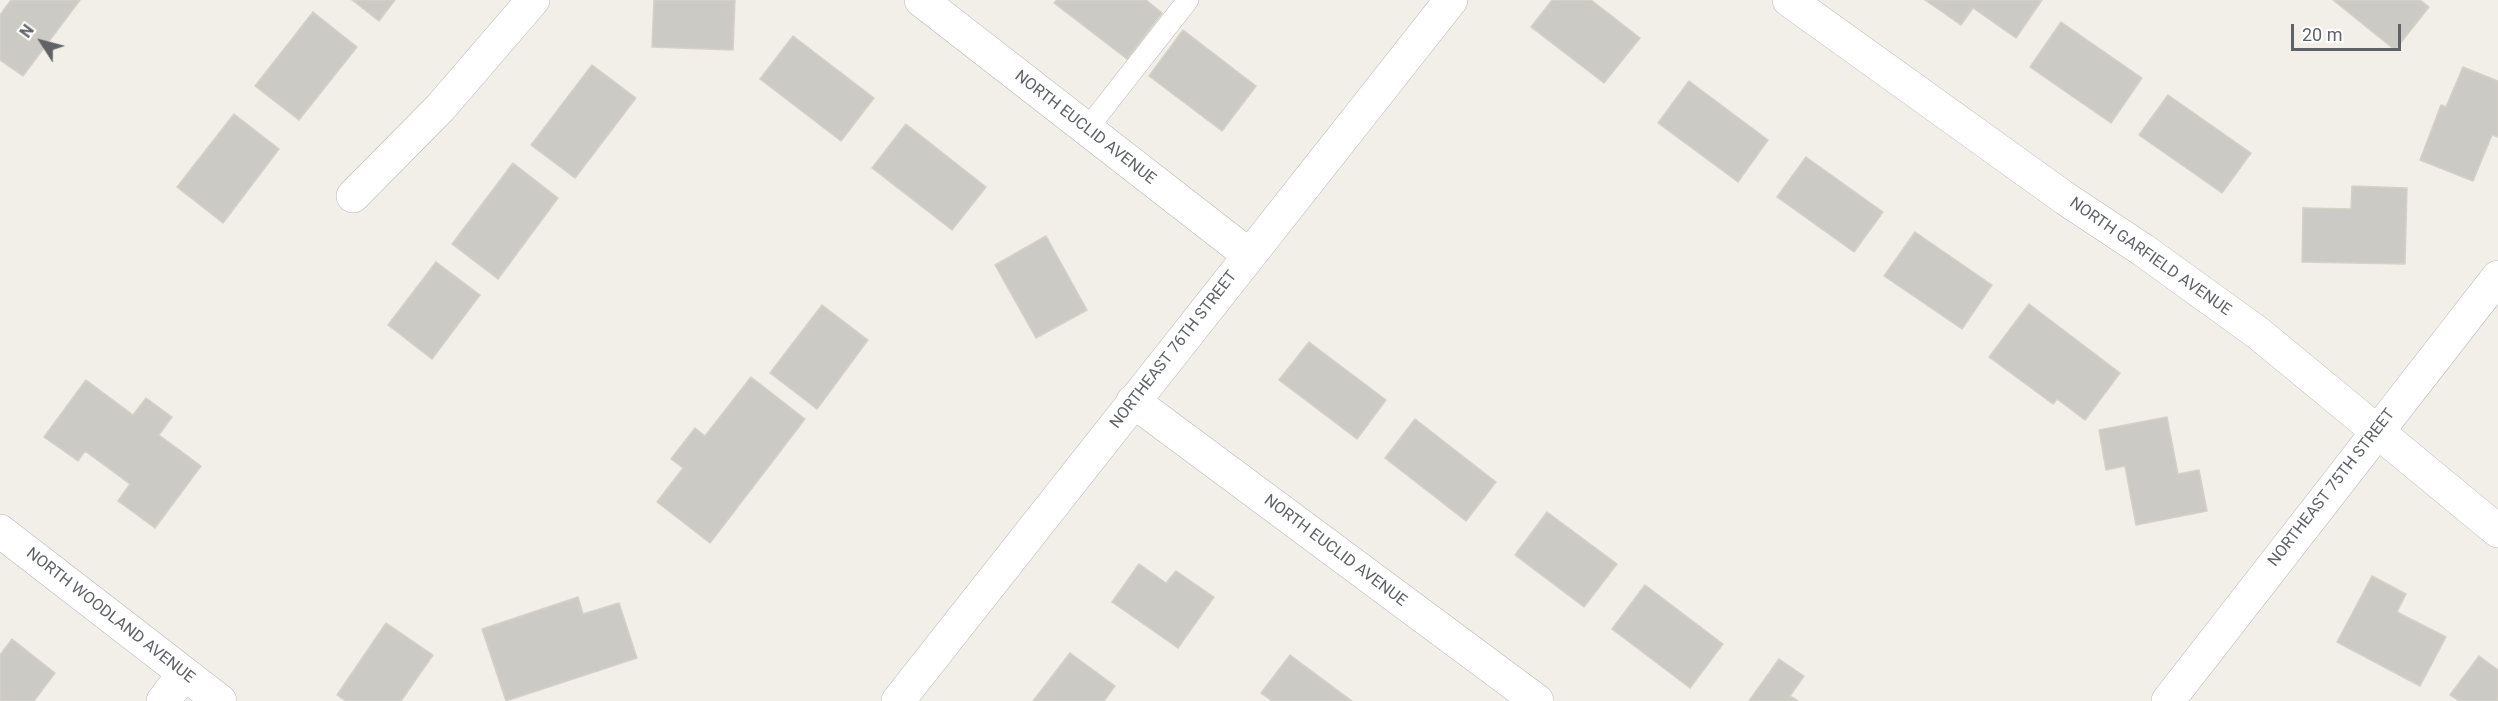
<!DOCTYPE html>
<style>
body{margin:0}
#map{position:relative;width:2498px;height:701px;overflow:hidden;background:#f1efe8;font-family:Roboto,sans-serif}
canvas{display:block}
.north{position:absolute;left:12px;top:12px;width:60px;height:60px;-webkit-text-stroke:4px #fff;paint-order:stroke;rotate:306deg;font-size:16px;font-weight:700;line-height:24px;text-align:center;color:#5f6368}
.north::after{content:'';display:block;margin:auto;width:21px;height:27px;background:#5f6368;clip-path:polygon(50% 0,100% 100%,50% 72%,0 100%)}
.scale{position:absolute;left:2291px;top:24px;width:110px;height:27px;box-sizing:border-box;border:3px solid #5f6368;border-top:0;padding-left:8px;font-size:18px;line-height:21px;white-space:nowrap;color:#5f6368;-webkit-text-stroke:4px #fff;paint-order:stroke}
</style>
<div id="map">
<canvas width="2498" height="701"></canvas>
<div class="north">N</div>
<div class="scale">20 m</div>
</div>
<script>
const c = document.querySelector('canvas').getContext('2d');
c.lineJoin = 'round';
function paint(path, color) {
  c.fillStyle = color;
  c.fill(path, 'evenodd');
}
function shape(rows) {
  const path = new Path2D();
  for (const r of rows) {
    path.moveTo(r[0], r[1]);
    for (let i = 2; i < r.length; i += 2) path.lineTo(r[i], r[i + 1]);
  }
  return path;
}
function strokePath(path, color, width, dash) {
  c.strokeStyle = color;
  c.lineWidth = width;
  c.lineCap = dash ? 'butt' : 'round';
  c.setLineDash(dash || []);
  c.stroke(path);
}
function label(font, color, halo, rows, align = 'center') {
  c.font = font + ' Roboto,sans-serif';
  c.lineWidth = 4.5;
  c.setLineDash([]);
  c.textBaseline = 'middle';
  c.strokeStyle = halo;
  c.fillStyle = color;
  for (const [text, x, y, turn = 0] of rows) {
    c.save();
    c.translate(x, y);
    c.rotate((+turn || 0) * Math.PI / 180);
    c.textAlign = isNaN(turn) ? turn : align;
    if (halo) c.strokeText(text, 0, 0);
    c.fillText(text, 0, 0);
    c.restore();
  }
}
const building = shape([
 [11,0,80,0,23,76,0,60,0,15,11,0],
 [352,0,395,0,379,21,352,0],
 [654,0,735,0,733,50,652,47,654,0],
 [1057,0,1146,0,1162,13,1127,59,1054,3,1057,0],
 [1552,0,1591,0,1640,38,1604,83,1531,27,1552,0],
 [1925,0,2042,0,2016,38,1973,8,1961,25,1925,0],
 [2333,0,2420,0,2429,7,2395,50,2333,0],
 [313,12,357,47,299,120,255,86,313,12],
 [2061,22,2142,78,2111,123,2030,67,2061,22],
 [1183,30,1256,86,1222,131,1149,76,1183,30],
 [793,36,874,98,841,141,760,79,793,36],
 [592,65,636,98,575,178,531,145,592,65],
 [2463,67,2498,81,2498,137,2492,135,2473,181,2420,160,2441,105,2446,107,2463,67],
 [1689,81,1768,140,1738,182,1658,123,1689,81],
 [2168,95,2251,153,2222,193,2139,135,2168,95],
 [234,114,279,149,223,223,177,187,234,114],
 [906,124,986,187,952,230,872,168,906,124],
 [1806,157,1883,212,1854,252,1777,197,1806,157],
 [513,163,558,198,498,279,452,244,513,163],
 [2352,186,2407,188,2405,264,2302,262,2303,208,2351,209,2352,186],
 [1915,232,1992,285,1962,329,1884,276,1915,232],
 [1046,236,1087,310,1036,338,995,265,1046,236],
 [436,262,480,295,432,359,388,325,436,262],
 [2029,304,2120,373,2085,420,2057,399,2053,404,1989,357,2029,304],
 [822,305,868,340,817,409,770,373,822,305],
 [1309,342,1386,400,1357,439,1279,380,1309,342],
 [751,377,805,419,710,543,657,502,683,468,671,459,695,428,705,436,751,377],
 [86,380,133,415,146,398,172,417,159,435,201,466,155,528,118,501,130,484,85,451,78,461,44,437,86,380],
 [2167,417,2178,474,2199,470,2207,511,2136,525,2125,466,2106,470,2099,430,2167,417],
 [1415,419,1496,482,1466,521,1385,458,1415,419],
 [1547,512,1617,564,1584,607,1515,555,1547,512],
 [1139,564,1166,583,1176,571,1214,597,1178,648,1112,602,1139,564],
 [2372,576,2406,594,2397,612,2446,637,2420,686,2337,642,2372,576],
 [1645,585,1723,644,1690,688,1612,629,1645,585],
 [578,597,583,614,619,603,637,658,506,701,482,629,578,597],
 [386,623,433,655,401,701,346,701,337,695,386,623],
 [12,639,55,673,34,701,0,701,0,655,12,639],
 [1070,653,1115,686,1104,701,1033,701,1070,653],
 [1290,655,1352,701,1272,701,1261,693,1290,655],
 [2479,656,2498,670,2498,701,2459,701,2450,695,2479,656],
 [1779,659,1804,676,1790,696,1798,701,1749,701,1779,659]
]);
const service = shape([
 [1087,129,1188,0]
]);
const minor = shape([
 [921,0,1249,255],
 [1789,0,2066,199,2143,250,2258,333,2498,531],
 [353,196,440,108,533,0],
 [1133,401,1537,701],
 [0,531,220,701],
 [163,701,184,674],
 [2168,701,2498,277]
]);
const tertiary = shape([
 [898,701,1451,0]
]);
const streetNames = [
 ["NORTH EUCLID AVENUE",1085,128,38],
 ["NORTH GARFIELD AVENUE",2150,257,35],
 ["NORTHEAST 76TH STREET",1174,350,-52],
 ["NORTHEAST 75TH STREET",2332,488,-52],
 ["NORTH EUCLID AVENUE",1335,551,37],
 ["NORTH WOODLAND AVENUE",110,616,38]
];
paint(building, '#cccac5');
strokePath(building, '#d6d1c6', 1.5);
strokePath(service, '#b5b8bc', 22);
strokePath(minor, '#b5b8bc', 34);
strokePath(tertiary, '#b5b8bc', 34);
strokePath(service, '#fff', 21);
strokePath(minor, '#fff', 33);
strokePath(tertiary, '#fff', 33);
label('16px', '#5f6368', '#fff', streetNames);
</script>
